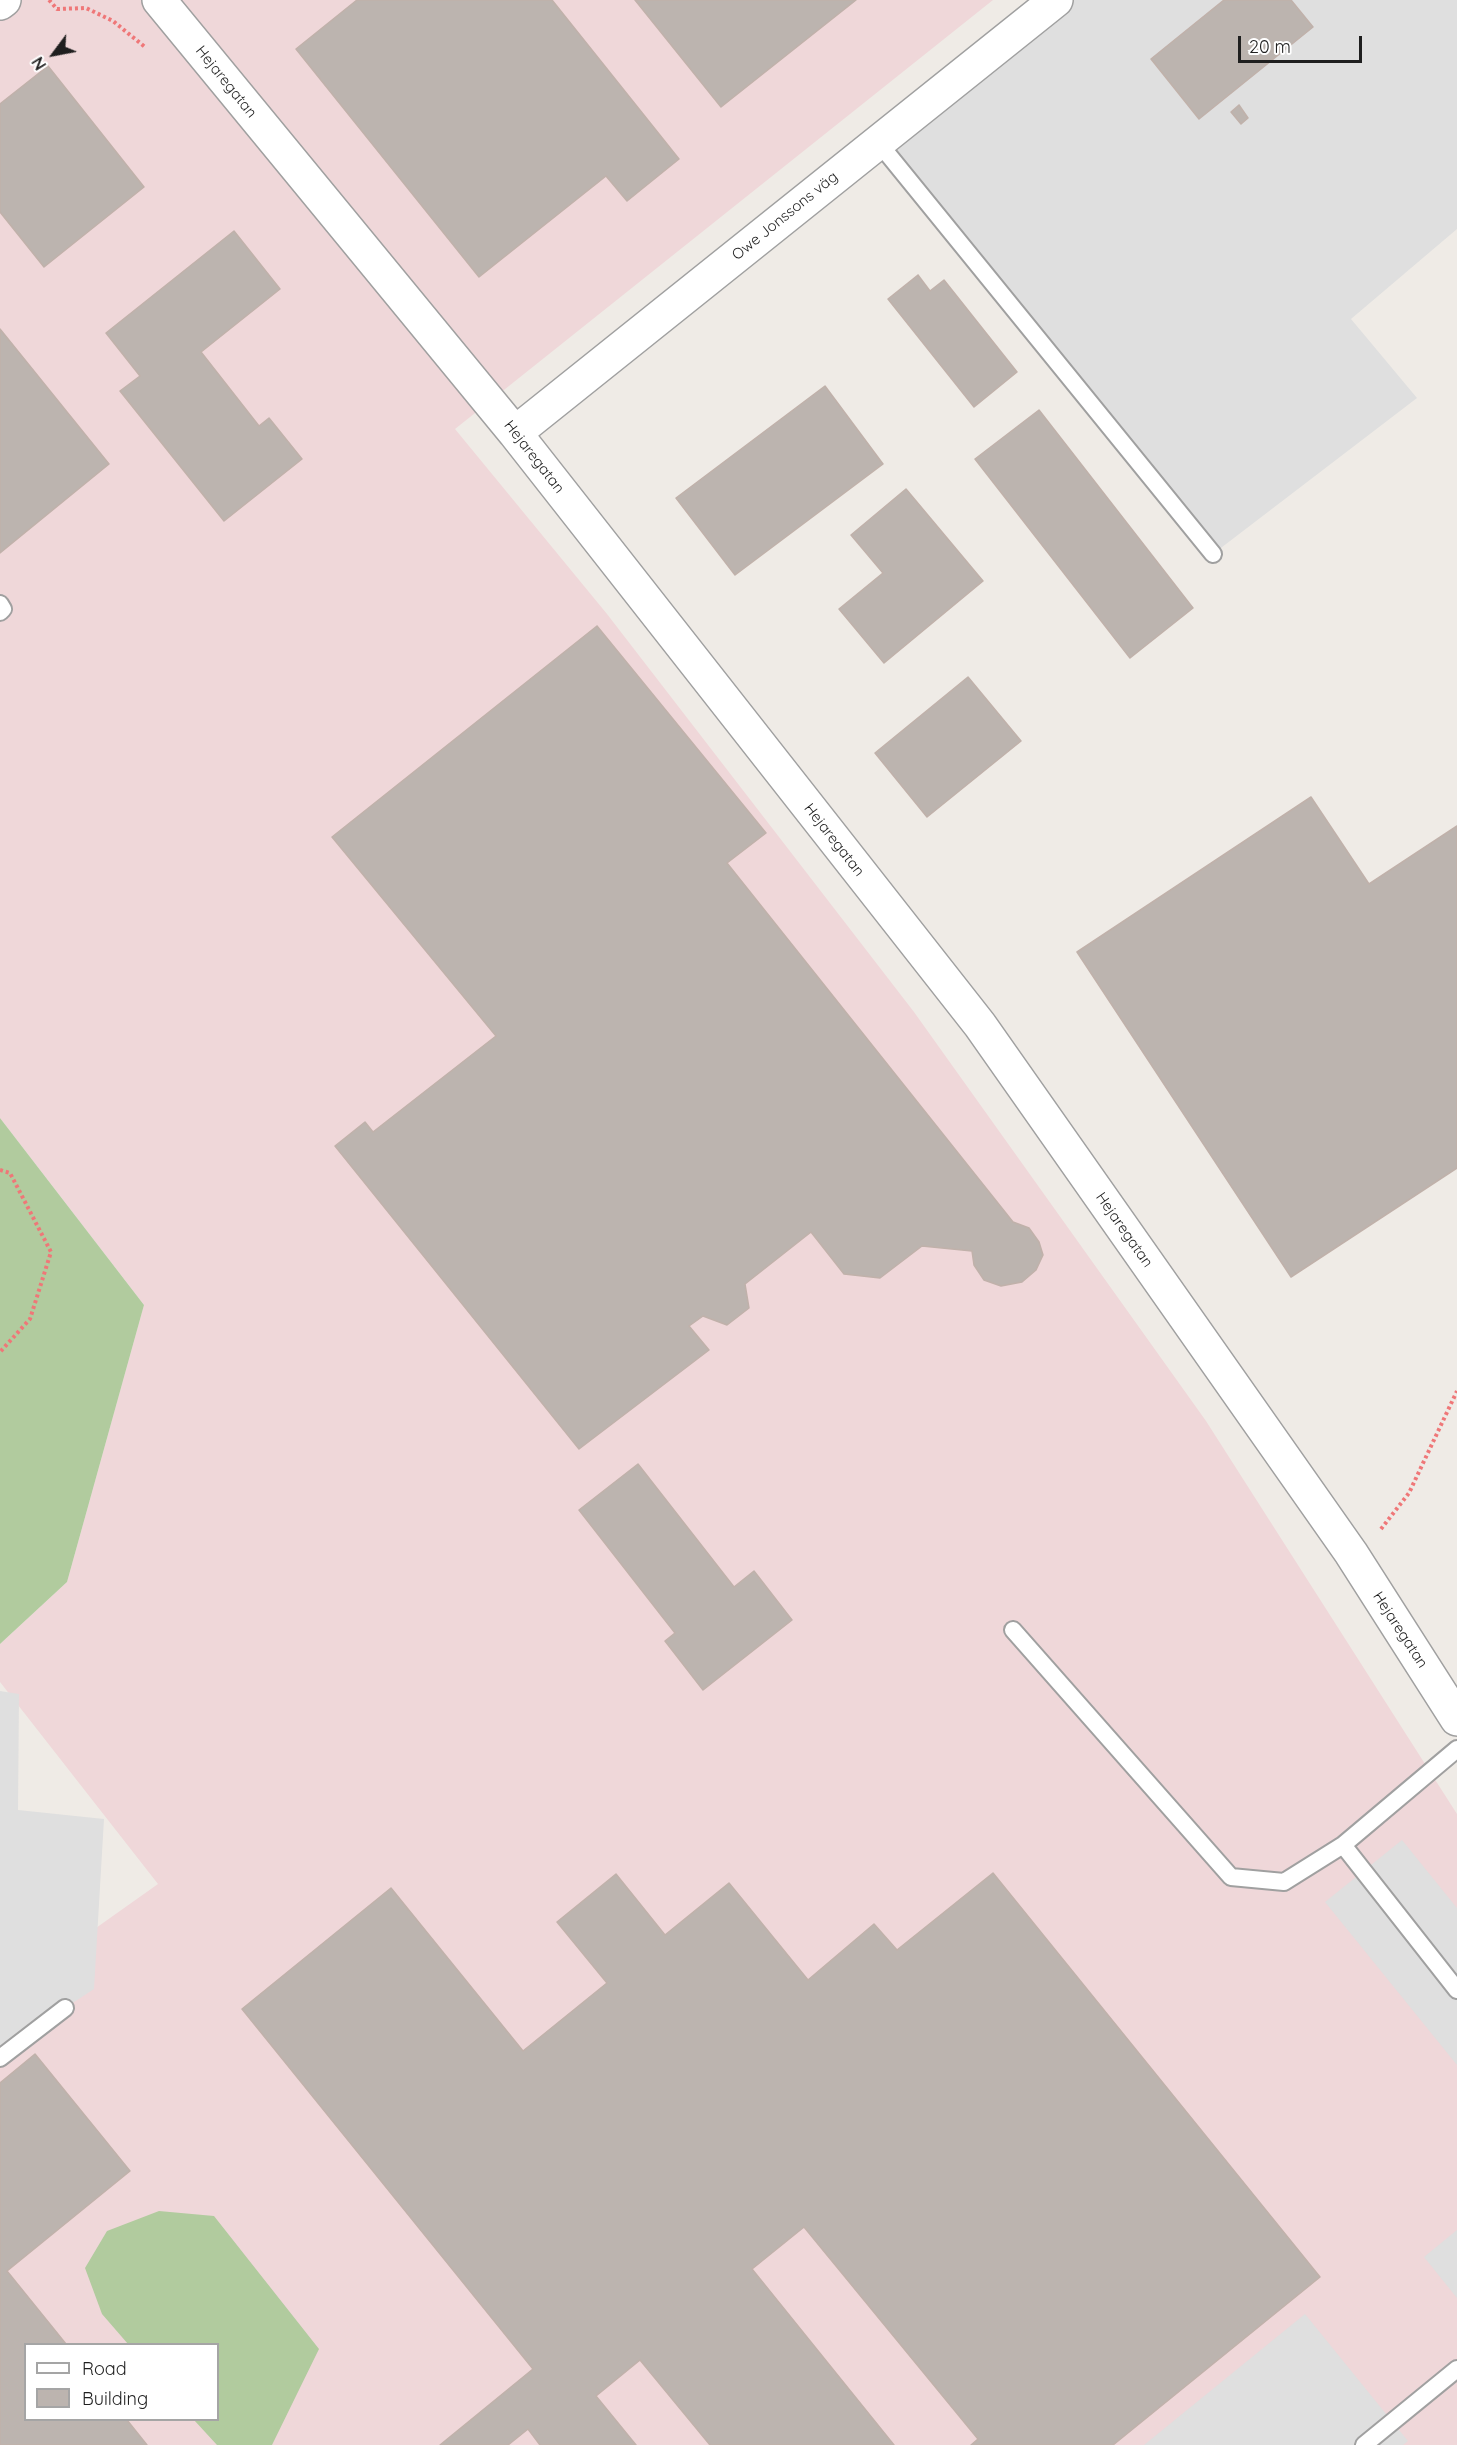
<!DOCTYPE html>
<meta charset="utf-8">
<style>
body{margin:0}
#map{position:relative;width:1457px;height:2445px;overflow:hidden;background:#efebe6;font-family:Quicksand,sans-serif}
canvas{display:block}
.legend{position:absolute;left:24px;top:2343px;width:195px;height:78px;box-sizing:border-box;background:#fff;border:2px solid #a5a5a5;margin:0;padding:8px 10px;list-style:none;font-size:18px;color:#1f1f1f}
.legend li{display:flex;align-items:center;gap:12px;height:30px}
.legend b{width:30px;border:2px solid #a5a5a5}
.north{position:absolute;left:24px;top:24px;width:60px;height:60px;-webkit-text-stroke:4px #fff;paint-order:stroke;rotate:238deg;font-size:16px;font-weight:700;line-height:24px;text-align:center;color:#1f1f1f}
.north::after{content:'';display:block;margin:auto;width:21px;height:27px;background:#1f1f1f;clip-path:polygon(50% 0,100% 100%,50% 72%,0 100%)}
.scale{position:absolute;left:1238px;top:36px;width:124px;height:27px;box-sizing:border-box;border:3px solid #1f1f1f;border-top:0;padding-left:8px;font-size:18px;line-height:21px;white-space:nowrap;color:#1f1f1f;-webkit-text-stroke:4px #fff;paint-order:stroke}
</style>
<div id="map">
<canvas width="1457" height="2445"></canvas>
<ul class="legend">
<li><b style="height:8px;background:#fff"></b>Road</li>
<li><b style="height:16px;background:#bcb4af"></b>Building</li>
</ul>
<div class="north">N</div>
<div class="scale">20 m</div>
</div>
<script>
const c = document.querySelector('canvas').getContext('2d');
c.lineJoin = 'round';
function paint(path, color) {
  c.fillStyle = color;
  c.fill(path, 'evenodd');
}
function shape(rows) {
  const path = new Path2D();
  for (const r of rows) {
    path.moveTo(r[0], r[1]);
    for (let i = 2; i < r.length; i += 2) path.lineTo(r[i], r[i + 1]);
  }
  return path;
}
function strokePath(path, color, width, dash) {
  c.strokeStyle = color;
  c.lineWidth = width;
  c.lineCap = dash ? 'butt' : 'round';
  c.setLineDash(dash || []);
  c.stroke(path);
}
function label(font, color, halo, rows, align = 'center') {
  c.font = font + ' Quicksand,sans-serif';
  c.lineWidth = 5;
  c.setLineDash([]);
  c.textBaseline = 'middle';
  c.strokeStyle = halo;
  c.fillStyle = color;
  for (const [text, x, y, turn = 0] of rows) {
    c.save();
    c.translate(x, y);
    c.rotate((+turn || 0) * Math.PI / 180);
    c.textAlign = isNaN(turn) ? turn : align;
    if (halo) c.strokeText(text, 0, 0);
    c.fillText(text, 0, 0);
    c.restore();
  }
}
const commercial = shape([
 [0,0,993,0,455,429,607,614,914,1012,1206,1421,1457,1814,1457,2445,0,2445,0,1996,158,1884,0,1682,0,1644,67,1582,144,1305,0,1118],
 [26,2344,218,2344,218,2420,26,2420]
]);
const forest = shape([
 [0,1118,144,1305,67,1582,0,1644],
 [159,2211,214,2216,319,2349,272,2445,217,2445,194,2420,218,2420,218,2344,128,2344,102,2314,85,2268,107,2231]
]);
const parking = shape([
 [1056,0,1457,0,1457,229,1351,319,1417,398,1213,554,878,142],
 [0,1691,19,1694,18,1810,104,1819,94,1989,65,2008,0,2058],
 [1402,1840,1457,1908,1457,2065,1325,1902],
 [1457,2230,1457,2298,1424,2257],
 [1305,2314,1408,2441,1403,2445,1144,2445]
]);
const building = shape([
 [357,0,552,0,679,159,627,201,606,176,479,277,296,49,357,0],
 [635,0,856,0,721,107,635,0],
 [1224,0,1291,0,1313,27,1199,119,1151,59,1224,0],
 [48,66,144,187,44,267,0,212,0,104,48,66],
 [1239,105,1248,118,1241,124,1231,112,1239,105],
 [234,231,280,289,201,352,259,426,269,418,302,459,224,521,120,391,140,376,106,333,234,231],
 [918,275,930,291,944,280,1017,372,974,407,888,299,918,275],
 [0,329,109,464,0,553,0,329],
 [825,386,883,464,735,575,676,498,825,386],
 [1039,410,1193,608,1130,658,975,459,1039,410],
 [906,489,983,581,884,663,839,609,883,573,851,535,906,489],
 [597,626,766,833,727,863,1013,1222,1029,1228,1039,1242,1043,1255,1036,1270,1022,1282,1001,1286,984,1280,974,1265,972,1251,922,1246,880,1278,844,1274,811,1232,745,1284,749,1308,727,1325,703,1316,689,1326,709,1350,579,1449,335,1146,365,1122,373,1132,496,1036,332,837,597,626],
 [968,677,1021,741,927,817,875,753,968,677],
 [1311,797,1369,884,1457,826,1457,1168,1291,1277,1077,952,1311,797],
 [638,1464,734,1587,754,1571,792,1620,703,1690,665,1641,675,1633,579,1510,638,1464],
 [993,1873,1320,2277,1113,2445,971,2445,978,2439,804,2227,752,2269,894,2445,710,2445,640,2360,596,2396,636,2445,540,2445,528,2429,508,2445,440,2445,533,2369,242,2009,391,1888,523,2051,607,1983,557,1922,616,1874,665,1935,729,1883,808,1980,874,1924,897,1950,993,1873],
 [35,2054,130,2171,7,2271,66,2344,26,2344,26,2420,127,2420,147,2445,0,2445,0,2083,35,2054]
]);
const path = shape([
 [49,0,57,9,86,8,113,21,145,47],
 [0,1170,10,1173,51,1252,30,1319,0,1352],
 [1381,1529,1409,1493,1457,1391]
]);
const service = shape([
 [878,142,1213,554],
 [0,604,3,609,0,612],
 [1013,1630,1231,1877,1284,1882,1343,1845,1457,1749],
 [1343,1845,1457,1990],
 [0,2058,65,2008],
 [1364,2445,1457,2369]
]);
const minor = shape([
 [159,0,515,433,980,1025,1351,1553,1457,1719],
 [0,3,4,0],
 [515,433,1056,0]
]);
const streetNames = [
 ["Hejaregatan",226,82,51],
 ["Owe Jonssons väg",785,216,-39],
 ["Hejaregatan",534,457,52],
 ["Hejaregatan",834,840,52],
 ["Hejaregatan",1124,1230,55],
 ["Hejaregatan",1400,1630,57]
];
paint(commercial, '#efd7d9');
paint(forest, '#b1cb9e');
paint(parking, '#dfdfdf');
paint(building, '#bcb4af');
strokePath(building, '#c0b1aa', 1.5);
strokePath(service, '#a0a0a0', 20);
strokePath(minor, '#a0a0a0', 36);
strokePath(path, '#ef7778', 4, [3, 3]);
strokePath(service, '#fff', 16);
strokePath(minor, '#fff', 33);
label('15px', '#1f1f1f', '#fff', streetNames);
</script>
